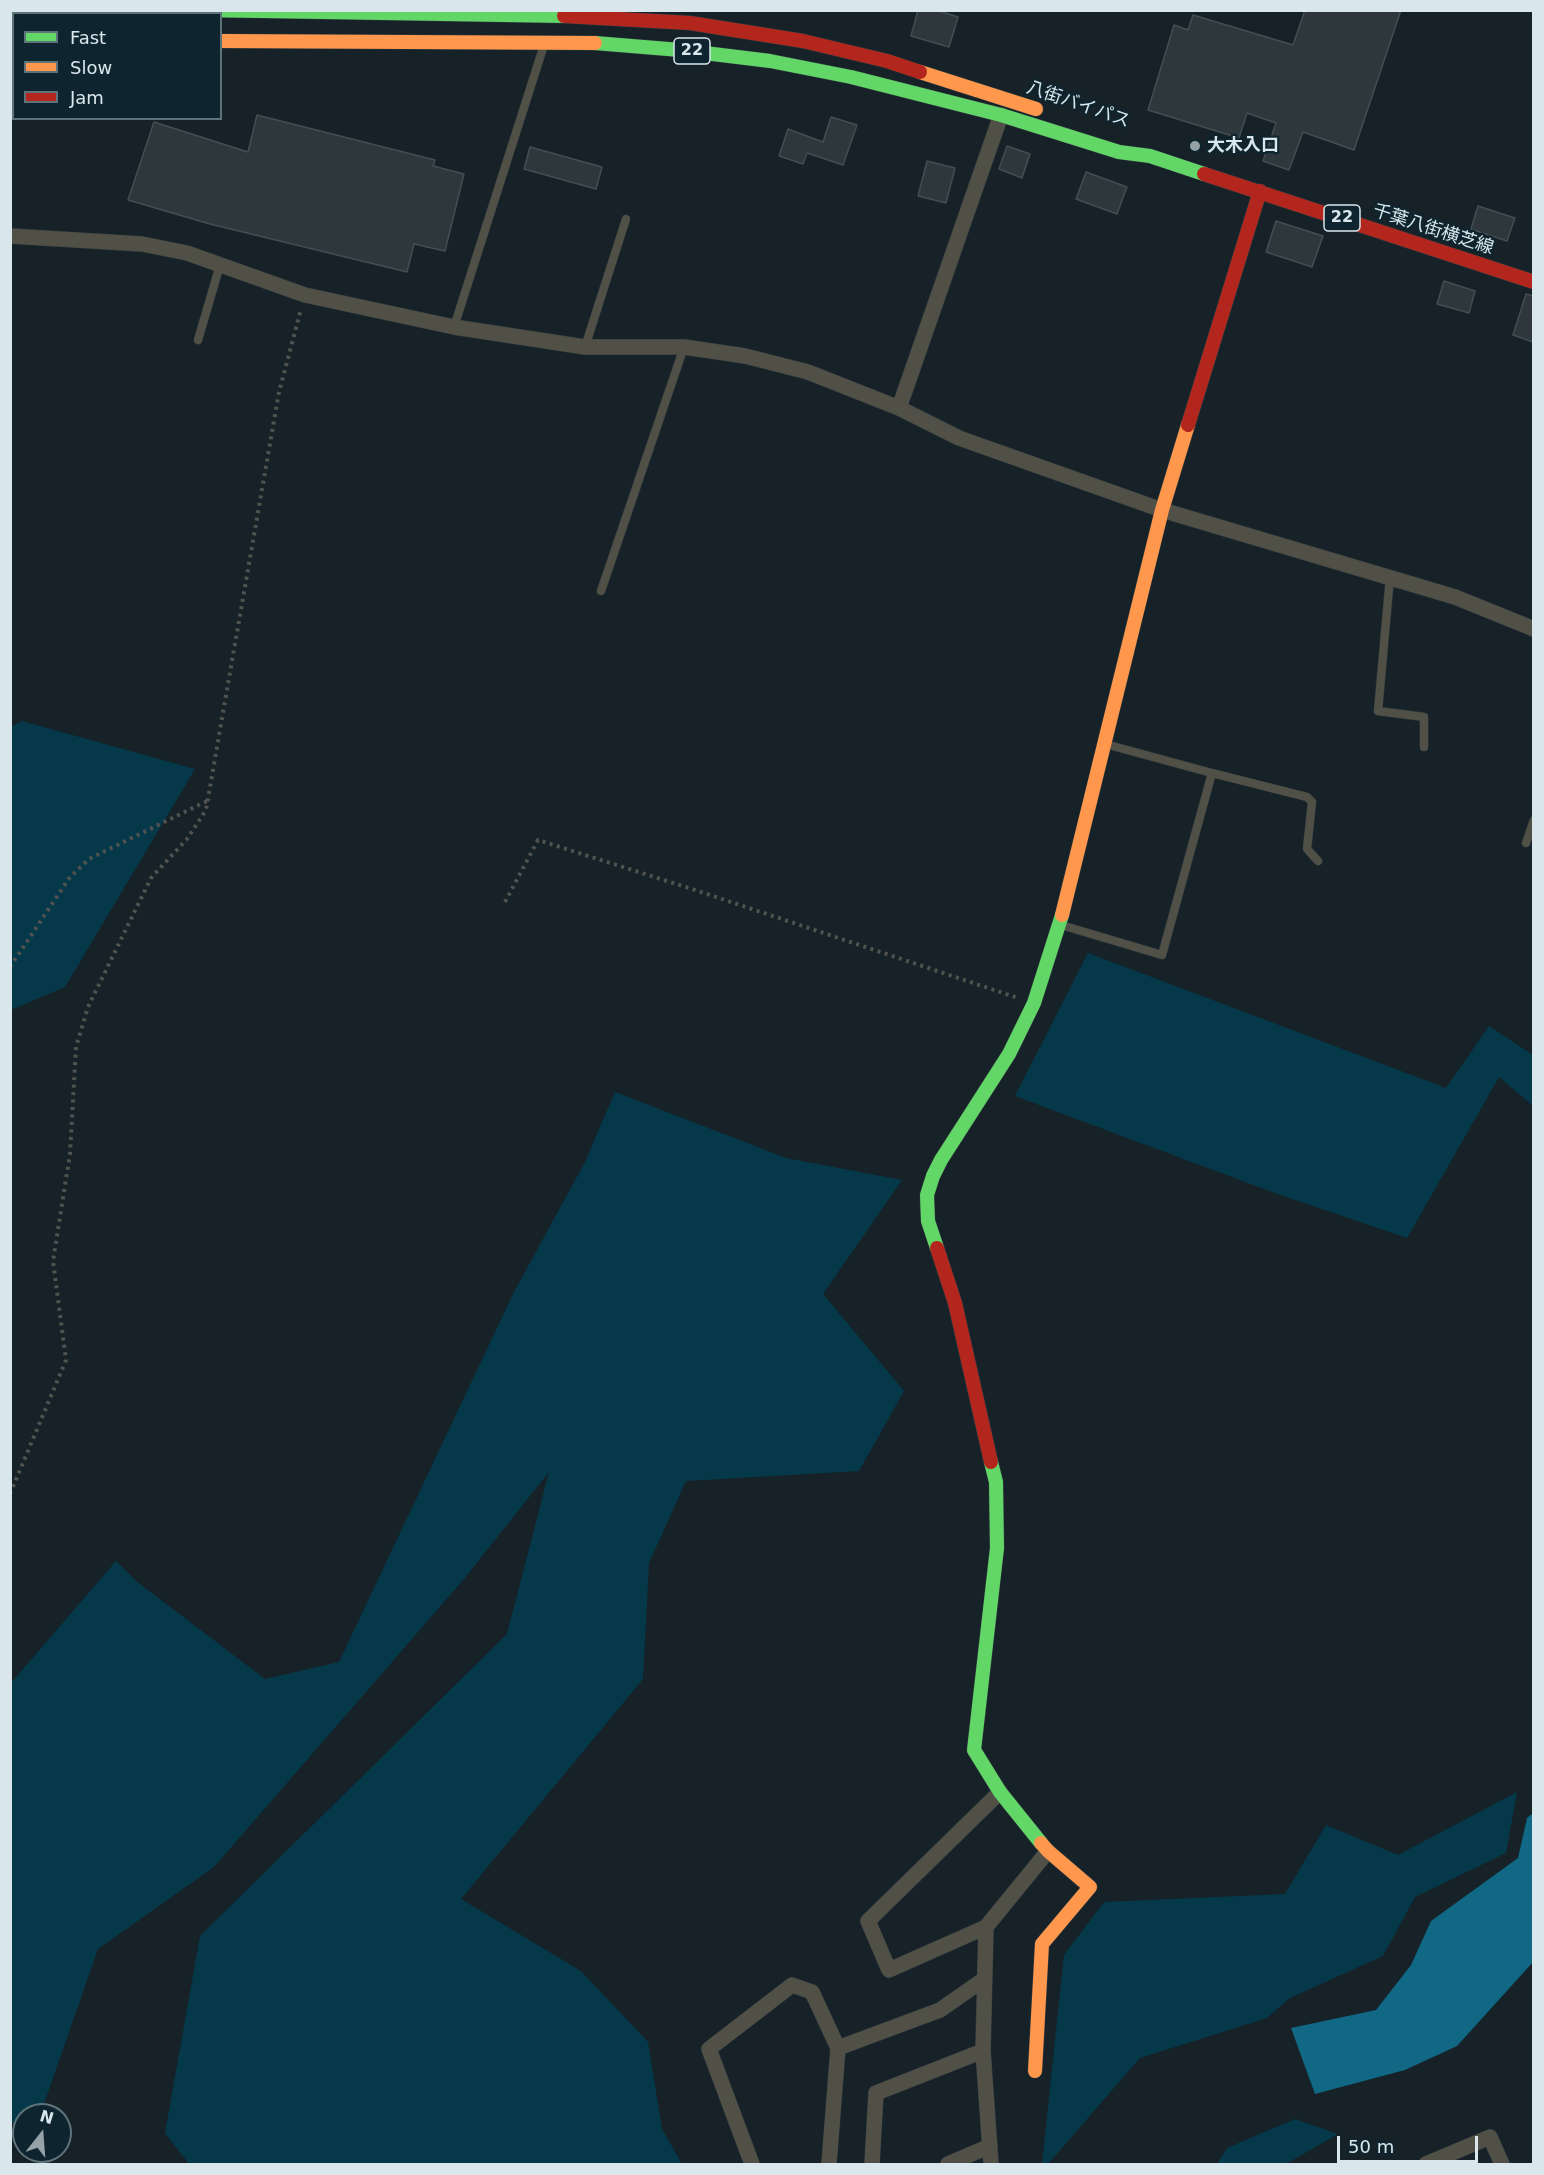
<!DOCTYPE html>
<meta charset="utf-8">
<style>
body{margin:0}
#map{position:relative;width:1544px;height:2175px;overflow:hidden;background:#162227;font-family:"DejaVu Sans",sans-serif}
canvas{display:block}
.frame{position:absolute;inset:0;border:12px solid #d9e7ed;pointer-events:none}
.legend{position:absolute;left:12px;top:12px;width:210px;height:108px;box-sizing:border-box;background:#0e252f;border:2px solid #5f737b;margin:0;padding:8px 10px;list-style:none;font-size:18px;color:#d9e7ed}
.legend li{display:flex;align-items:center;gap:12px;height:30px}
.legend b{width:30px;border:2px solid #5f737b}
.north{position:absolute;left:12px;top:2103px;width:60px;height:60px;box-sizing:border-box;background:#0e252f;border:2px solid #5f737b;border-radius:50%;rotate:17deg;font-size:16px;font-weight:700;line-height:24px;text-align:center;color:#d9e7ed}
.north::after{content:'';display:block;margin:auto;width:21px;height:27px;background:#95a2a8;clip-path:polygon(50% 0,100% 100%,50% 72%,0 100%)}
.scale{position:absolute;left:1337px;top:2136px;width:141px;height:27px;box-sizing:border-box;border:3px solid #d9e7ed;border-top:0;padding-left:8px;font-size:18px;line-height:21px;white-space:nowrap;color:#d9e7ed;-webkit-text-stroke:4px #0e252f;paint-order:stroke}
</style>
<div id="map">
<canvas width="1544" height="2175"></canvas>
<div class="frame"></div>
<ul class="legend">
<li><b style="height:8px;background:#63d668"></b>Fast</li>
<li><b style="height:8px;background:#ff974d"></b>Slow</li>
<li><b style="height:8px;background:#b3261e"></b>Jam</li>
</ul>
<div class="north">N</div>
<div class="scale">50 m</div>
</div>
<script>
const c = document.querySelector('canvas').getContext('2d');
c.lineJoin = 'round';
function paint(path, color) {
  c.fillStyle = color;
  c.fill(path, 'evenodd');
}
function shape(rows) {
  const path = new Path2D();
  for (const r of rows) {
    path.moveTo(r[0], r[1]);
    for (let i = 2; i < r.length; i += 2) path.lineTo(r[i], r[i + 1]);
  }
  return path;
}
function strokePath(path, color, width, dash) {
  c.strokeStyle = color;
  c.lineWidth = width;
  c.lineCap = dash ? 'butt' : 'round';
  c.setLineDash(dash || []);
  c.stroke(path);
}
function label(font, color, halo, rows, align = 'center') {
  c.font = font + ' "DejaVu Sans","Noto Sans JP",sans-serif';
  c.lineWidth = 4.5;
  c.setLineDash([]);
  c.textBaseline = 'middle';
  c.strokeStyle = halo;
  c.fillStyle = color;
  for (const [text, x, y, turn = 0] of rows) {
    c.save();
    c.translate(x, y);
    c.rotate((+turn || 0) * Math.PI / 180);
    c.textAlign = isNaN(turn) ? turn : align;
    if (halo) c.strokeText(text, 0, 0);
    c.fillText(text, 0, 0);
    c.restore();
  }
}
const green = shape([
 [22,721,195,769,65,987,11,1010,10,727],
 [1088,953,1446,1088,1489,1026,1533,1055,1533,1106,1499,1077,1407,1238,1272,1192,1015,1096],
 [615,1092,786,1158,902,1180,823,1294,904,1391,859,1471,686,1481,649,1563,643,1679,461,1899,581,1971,648,2042,662,2129,682,2164,189,2164,165,2133,200,1936,507,1634,549,1472,464,1579,214,1867,98,1949,40,2115,24,2115,24,2128,11,2122,11,1683,116,1561,136,1581,265,1679,339,1662,514,1292,585,1162],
 [1517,1792,1506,1853,1415,1897,1383,1956,1290,1998,1267,2018,1140,2058,1048,2164,1042,2164,1064,1955,1104,1902,1285,1894,1326,1825,1398,1855],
 [1295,2119,1338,2134,1286,2164,1217,2164,1227,2148]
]);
const water = shape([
 [1533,1813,1533,1962,1457,2046,1405,2070,1315,2094,1291,2028,1376,2010,1411,1965,1431,1921,1518,1858,1527,1818]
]);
const building = shape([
 [918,10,936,10,958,17,949,47,911,36,918,10],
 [1305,10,1401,10,1354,150,1303,132,1289,170,1263,161,1276,123,1247,113,1239,138,1148,110,1174,25,1188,30,1193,15,1293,45,1305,10],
 [257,115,435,160,433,166,464,174,445,251,414,244,407,272,210,224,128,200,154,122,248,152,257,115],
 [831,117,857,125,843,165,807,153,803,164,779,156,788,129,823,142,831,117],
 [1007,146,1030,154,1022,178,999,169,1007,146],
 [530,147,602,167,596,189,524,169,530,147],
 [927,161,955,168,946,203,918,196,927,161],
 [1086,172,1127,187,1117,214,1076,199,1086,172],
 [1478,206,1515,218,1507,241,1471,229,1478,206],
 [1276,221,1323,236,1312,267,1266,252,1276,221],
 [1444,281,1475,291,1469,313,1437,304,1444,281],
 [1526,294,1533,296,1533,342,1513,335,1526,294]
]);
const path = shape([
 [505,902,538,840,692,889,1018,998],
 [10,967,70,877,89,859,207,801],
 [10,1494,66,1360,53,1261,70,1154,76,1047,88,1007,151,878,187,839,206,810,279,392,301,309]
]);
const lane = shape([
 [454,327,544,45],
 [198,340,220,265],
 [585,347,626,219],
 [1390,577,1378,711,1424,717,1424,747],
 [601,591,684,347],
 [1212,773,1307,797,1312,802,1307,849,1318,861],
 [1526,843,1534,820],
 [1061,925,1162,955,1212,773,1105,744]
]);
const street = shape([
 [10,236,142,244,187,253,305,295,454,327,585,347,684,347,745,356,808,372,899,408,959,438,1162,510,1455,597,1534,629],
 [899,408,1001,115],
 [986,1927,889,1970,868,1921,1000,1792],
 [838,2048,940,2010,983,1980],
 [752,2164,709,2049,792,1985,812,1992,838,2048,829,2164],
 [872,2164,876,2093,983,2051],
 [948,2164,990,2146],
 [991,2164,983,2051,986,1927,1048,1851],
 [1426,2164,1490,2137,1502,2164]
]);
const fast = shape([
 [201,10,564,16],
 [10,38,14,38],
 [595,43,680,50,770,61,851,77,1001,115,1119,152,1150,156,1204,174],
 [937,1248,928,1221,927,1195,933,1176,941,1160,1009,1054,1034,1003,1062,915],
 [991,1462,996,1482,997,1548,974,1750,1000,1792,1041,1843]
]);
const slow = shape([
 [220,41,595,43],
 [920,72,1036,109],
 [1062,915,1162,510,1188,425],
 [1035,2071,1042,1944,1090,1887,1048,1851,1041,1843]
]);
const jam = shape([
 [564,16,690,23,803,41,887,61,920,72],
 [1204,174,1534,282],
 [1188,425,1260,191],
 [937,1248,955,1303,991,1462]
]);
const markers = [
 [1195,146,6,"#95a2a8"]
];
const shields = [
 [692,51,36],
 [1342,218,36]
];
const shieldNames = [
 ["22",692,51],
 ["22",1342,218]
];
const streetNames = [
 ["八街バイパス",1078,105,19],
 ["千葉八街横芝線",1433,230,18]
];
const poiNames = [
 ["大木入口",1207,146]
];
paint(green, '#05394a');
paint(water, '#116885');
paint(building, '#2e383c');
strokePath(building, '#434e52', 1.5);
strokePath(lane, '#333d41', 9);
strokePath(street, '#333d41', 16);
strokePath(fast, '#333d41', 15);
strokePath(slow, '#333d41', 15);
strokePath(jam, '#333d41', 15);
strokePath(path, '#515350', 4, [3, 4.5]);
strokePath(lane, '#515046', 8);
strokePath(street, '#515046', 15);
strokePath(fast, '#63d668', 14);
strokePath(slow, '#ff974d', 14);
strokePath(jam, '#b3261e', 14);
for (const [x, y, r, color] of markers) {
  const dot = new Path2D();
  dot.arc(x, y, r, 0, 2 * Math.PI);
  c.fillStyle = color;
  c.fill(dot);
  strokePath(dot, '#0e252f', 2);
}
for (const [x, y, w] of shields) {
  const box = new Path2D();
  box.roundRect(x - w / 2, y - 13, w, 26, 4.5);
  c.fillStyle = '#0e252f';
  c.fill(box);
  strokePath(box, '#d9e7ed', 1.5);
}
label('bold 16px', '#d9e7ed', null, shieldNames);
label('18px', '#d9e7ed', '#0e252f', streetNames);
label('bold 18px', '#d9e7ed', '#0e252f', poiNames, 'left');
</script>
